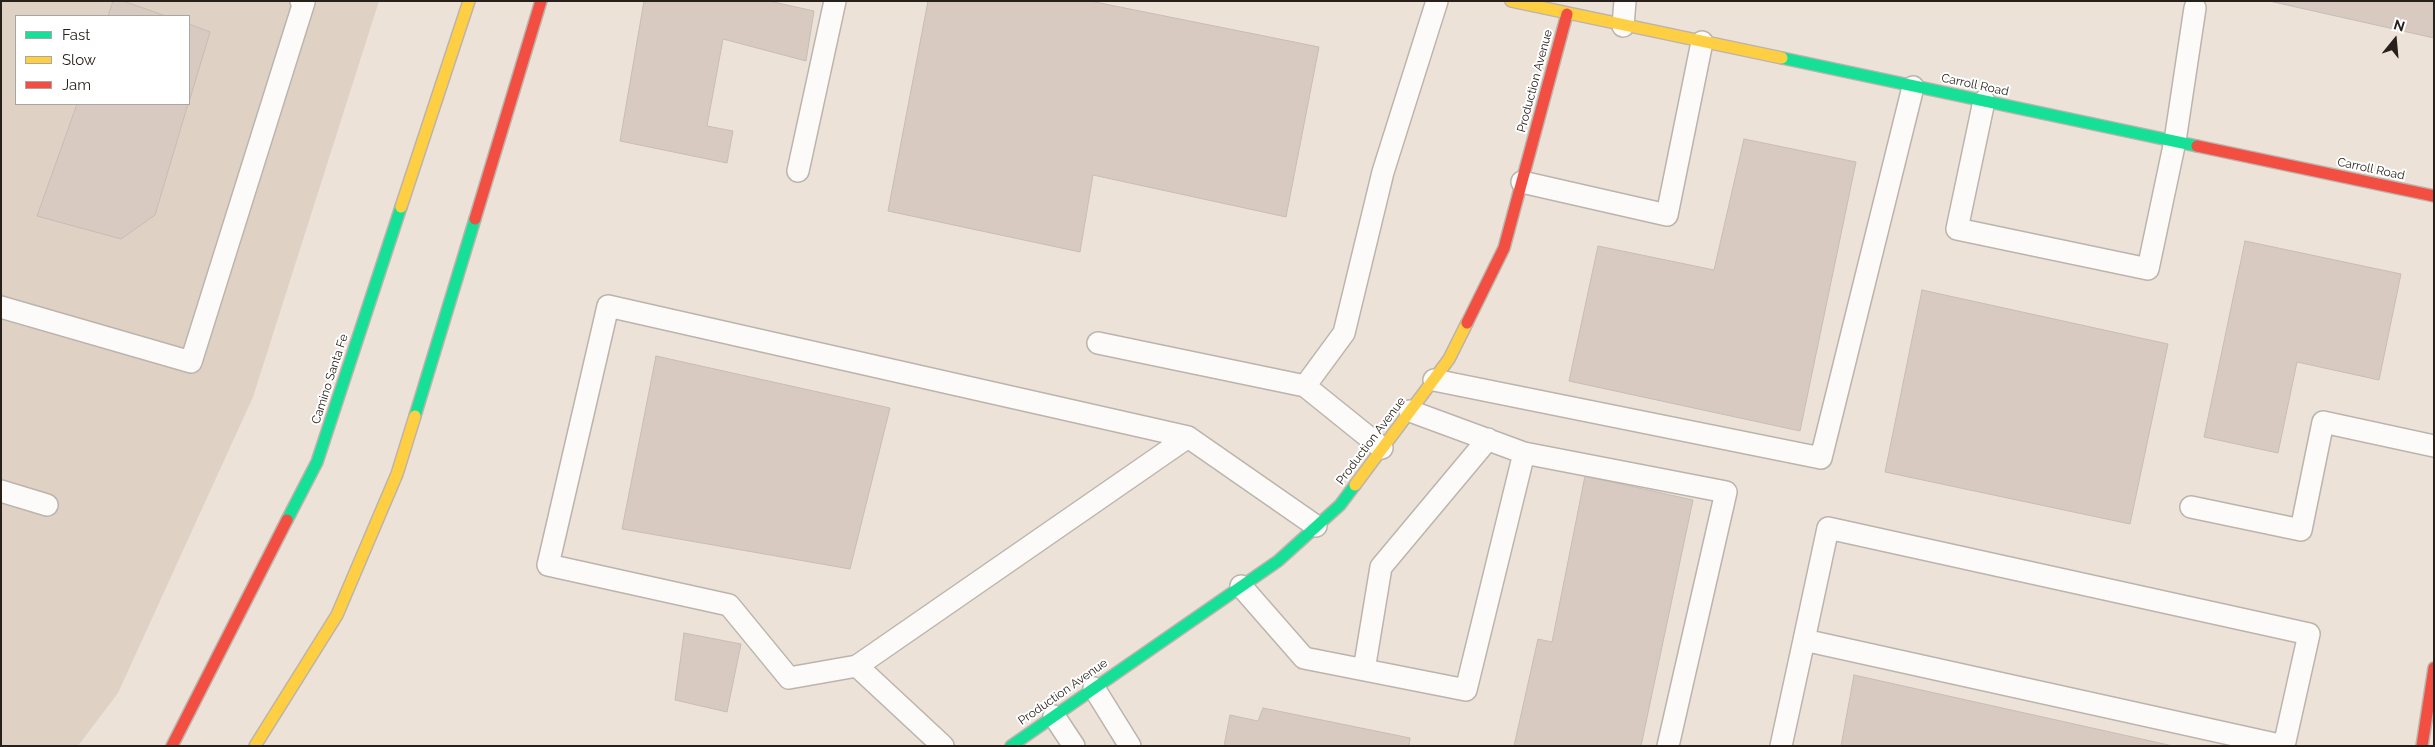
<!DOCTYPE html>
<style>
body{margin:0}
#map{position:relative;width:2435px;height:747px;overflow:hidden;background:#ede2d8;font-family:Raleway,sans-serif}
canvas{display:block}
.frame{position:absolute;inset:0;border:2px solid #28211b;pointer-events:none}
.legend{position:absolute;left:15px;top:15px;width:175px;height:90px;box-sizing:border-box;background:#fff;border:1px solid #a9a6a4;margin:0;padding:6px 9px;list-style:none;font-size:15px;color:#28211b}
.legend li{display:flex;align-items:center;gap:10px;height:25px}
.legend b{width:25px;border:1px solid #a9a6a4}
.north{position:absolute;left:2370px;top:15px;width:50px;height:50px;-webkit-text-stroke:4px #fff;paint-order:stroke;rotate:17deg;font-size:14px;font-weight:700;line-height:20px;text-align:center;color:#28211b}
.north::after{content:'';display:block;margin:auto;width:18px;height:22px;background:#28211b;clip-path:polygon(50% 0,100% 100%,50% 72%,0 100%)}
</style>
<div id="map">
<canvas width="2435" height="747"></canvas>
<div class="frame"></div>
<ul class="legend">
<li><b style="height:6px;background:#16e098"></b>Fast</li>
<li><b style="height:6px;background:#ffcf43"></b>Slow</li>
<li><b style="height:6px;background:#f24e42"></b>Jam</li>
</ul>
<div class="north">N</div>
</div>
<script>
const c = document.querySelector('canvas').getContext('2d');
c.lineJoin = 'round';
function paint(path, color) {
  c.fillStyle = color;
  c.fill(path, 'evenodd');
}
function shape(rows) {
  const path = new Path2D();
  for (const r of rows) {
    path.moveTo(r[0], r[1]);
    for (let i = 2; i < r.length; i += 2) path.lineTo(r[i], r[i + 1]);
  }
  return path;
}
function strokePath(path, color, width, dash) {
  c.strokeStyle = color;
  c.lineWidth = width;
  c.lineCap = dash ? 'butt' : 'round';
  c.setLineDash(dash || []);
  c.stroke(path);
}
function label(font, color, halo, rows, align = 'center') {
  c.font = font + ' Raleway,sans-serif';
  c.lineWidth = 4;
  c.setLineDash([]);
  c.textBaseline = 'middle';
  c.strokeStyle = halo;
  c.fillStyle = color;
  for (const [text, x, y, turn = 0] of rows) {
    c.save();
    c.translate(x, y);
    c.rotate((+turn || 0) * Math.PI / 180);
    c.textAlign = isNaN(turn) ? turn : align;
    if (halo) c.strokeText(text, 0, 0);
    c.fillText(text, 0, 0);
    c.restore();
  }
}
const industrial = shape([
 [1,1,379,1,253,397,118,693,78,746,1,746],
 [16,16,189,16,189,104,16,104]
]);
const building = shape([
 [113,1,123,1,166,16,108,16,113,1],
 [644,1,769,1,814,11,806,61,723,39,707,126,733,131,727,163,620,141,644,1],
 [928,1,1090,1,1319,47,1286,217,1093,175,1080,252,888,211,928,1],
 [2269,1,2434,1,2434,38,2269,1],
 [189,24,210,32,189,102,189,24],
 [77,104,188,104,155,215,121,239,37,216,77,104],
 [1744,139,1856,162,1800,431,1569,381,1598,246,1714,270,1744,139],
 [2245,241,2401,274,2379,380,2297,362,2278,453,2204,437,2245,241],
 [1922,290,2168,344,2130,524,1885,472,1922,290],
 [656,356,890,408,850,569,622,529,656,356],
 [1585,476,1693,500,1641,746,1514,746,1538,639,1552,642,1585,476],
 [684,633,741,644,727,712,675,700,684,633],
 [1854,675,2173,746,1841,746,1854,675],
 [1263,708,1410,738,1409,746,1224,746,1230,715,1258,721,1263,708]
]);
const lane = shape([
 [1623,26,1625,1],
 [1984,101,1957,229,2148,269,2175,141,2195,8],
 [798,171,835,1],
 [1522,182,1667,215,1702,42],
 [608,306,1188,437,857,666,789,678,729,605,548,565,608,306],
 [1,307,191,362,304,2,301,1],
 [1098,343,1305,386,1344,333,1383,172,1437,1],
 [1434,380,1821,458,1913,87],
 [1305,386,1382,448],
 [1188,437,1316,526],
 [1524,453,1726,492,1668,746],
 [1,491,47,505],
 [2191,507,2301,530,2323,422,2434,446],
 [1241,586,1304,658,1466,690,1524,453,1410,411],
 [1804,640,1828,528,2309,634,2284,746],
 [857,666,943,746],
 [1364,670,1381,567,1488,439],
 [1094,688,1130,746],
 [1054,716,1074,746],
 [1781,746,1804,640,2284,746]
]);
const fast = shape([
 [1782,58,2197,146],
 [415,416,475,219],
 [287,520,317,462,401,207],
 [1011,746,1278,561,1340,505,1355,485]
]);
const slow = shape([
 [1511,1,1782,58],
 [401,207,469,1],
 [1355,485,1449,359,1467,323],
 [255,746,337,615,397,474,415,416]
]);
const jam = shape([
 [2197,146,2434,196],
 [475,219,541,1],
 [1467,323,1504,248,1567,14],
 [172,746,287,520],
 [2422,746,2434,668]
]);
const streetNames = [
 ["Production Avenue",1535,81,-75],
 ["Carroll Road",1975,85,12],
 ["Carroll Road",2371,169,12],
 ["Camino Santa Fe",330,379,-72],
 ["Production Avenue",1371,441,-53],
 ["Production Avenue",1063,692,-35]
];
paint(industrial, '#dfd2c4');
paint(building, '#d8cac0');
strokePath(building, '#c6bdb5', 1);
strokePath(lane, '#bcb4ac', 24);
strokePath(fast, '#bcb4ac', 14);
strokePath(slow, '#bcb4ac', 14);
strokePath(jam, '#bcb4ac', 14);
strokePath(lane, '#fcfbf9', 21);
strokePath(fast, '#16e098', 11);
strokePath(slow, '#ffcf43', 11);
strokePath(jam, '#f24e42', 11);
label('12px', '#28211b', '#fff', streetNames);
</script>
